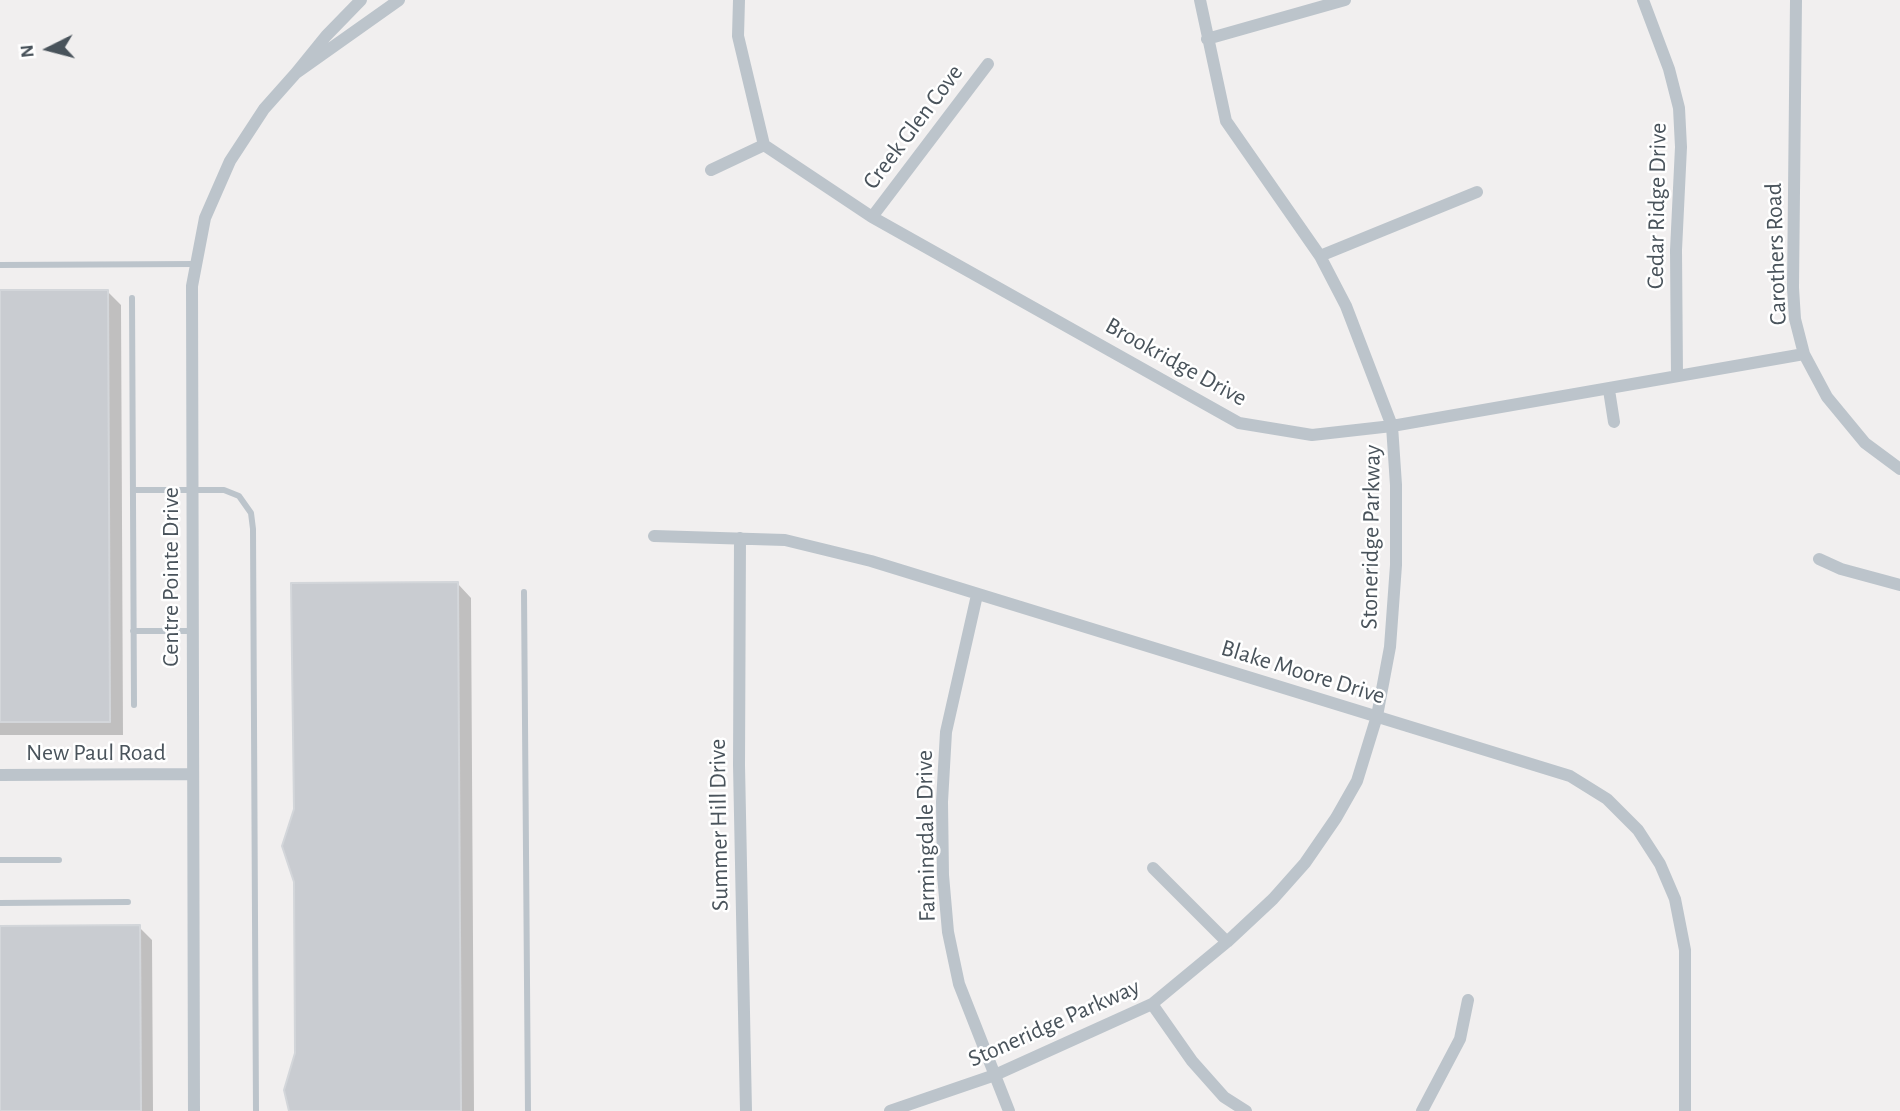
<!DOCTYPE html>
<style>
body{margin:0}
#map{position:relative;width:1900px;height:1111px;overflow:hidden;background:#f1efef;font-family:"Alegreya Sans",sans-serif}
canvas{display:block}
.north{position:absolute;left:14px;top:14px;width:70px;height:70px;-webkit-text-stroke:5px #fff;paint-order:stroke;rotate:264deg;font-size:19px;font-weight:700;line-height:28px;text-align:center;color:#49535b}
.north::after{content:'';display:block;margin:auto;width:24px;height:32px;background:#49535b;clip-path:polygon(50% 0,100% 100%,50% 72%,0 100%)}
</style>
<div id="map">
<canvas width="1900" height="1111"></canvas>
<div class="north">N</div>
</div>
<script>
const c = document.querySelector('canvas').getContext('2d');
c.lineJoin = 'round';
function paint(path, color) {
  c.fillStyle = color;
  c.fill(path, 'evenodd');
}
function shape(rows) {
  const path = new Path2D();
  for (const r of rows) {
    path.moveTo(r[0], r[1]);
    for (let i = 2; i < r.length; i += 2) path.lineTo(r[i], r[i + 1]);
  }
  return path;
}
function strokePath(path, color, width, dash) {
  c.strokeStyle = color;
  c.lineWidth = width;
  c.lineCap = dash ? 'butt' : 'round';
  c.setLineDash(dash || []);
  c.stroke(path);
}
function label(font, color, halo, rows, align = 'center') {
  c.font = font + ' "Alegreya Sans",sans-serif';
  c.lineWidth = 5;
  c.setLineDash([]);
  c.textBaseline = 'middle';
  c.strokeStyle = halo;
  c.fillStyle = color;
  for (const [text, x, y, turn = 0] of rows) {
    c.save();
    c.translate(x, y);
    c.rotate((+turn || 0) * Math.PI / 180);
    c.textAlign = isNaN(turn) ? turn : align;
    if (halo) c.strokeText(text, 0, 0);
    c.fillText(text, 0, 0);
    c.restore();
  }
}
const shadow = shape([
 [107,291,121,305,123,735,0,735,0,292],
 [458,584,471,598,474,1111,292,1111],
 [139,927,152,940,153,1111,0,1111,0,928]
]);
const building = shape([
 [0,290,108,290,110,722,0,722,0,290],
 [458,582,461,1111,289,1111,284,1090,295,1053,294,882,282,846,294,809,291,583,458,582],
 [140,925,141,1111,0,1111,0,926,140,925]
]);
const lane = shape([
 [0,265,195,264],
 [132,298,134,705],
 [133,490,224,490,239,496,251,513,253,529,256,1111],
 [524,592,528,1111],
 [133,631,192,631],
 [0,860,59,860],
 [0,903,128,902]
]);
const street = shape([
 [361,0,326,36,296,73,399,0],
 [739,0,738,36,764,145,872,217,1239,423,1312,435,1392,426,1804,354],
 [1643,0,1669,69,1679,108,1681,147,1676,250,1677,376],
 [1796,0,1793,288,1795,319,1804,354,1827,397,1865,443,1900,469],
 [1207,39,1345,0],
 [711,170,764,145],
 [872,217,988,64],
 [1320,256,1477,192],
 [1609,390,1614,422],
 [654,536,785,540,871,561,1570,776,1607,799,1638,830,1660,864,1675,899,1685,950,1685,1111],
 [740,538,739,765,746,1111],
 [1819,559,1841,569,1900,585],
 [977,595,946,732,942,802,943,875,948,932,959,984,1009,1111],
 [0,775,193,774],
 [1153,868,1227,942],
 [1152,1004,1192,1061,1224,1097,1246,1111],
 [194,1111,192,286,205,218,230,161,264,109,296,73],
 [890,1111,995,1075,1152,1004,1227,942,1273,899,1305,863,1336,818,1357,781,1377,716,1390,647,1396,565,1396,485,1392,426,1346,306,1320,256,1226,121,1200,0],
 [1422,1111,1460,1039,1468,1000]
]);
const streetNames = [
 ["Creek Glen Cove",913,127,-53],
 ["Cedar Ridge Drive",1657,206,-89],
 ["Carothers Road",1776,254,-92],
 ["Brookridge Drive",1176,362,29],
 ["Stoneridge Parkway",1371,537,-89],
 ["Centre Pointe Drive",171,577,-90],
 ["Blake Moore Drive",1303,672,17],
 ["New Paul Road",96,753],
 ["Summer Hill Drive",719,825,-91],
 ["Farmingdale Drive",926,836,-91],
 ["Stoneridge Parkway",1054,1023,-24]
];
paint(shadow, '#0003');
paint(building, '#c9ccd1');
strokePath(building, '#d3d6da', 2);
strokePath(lane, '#bcc4cb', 6);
strokePath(street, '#bcc4cb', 12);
label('24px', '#49535b', '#fff', streetNames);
</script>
